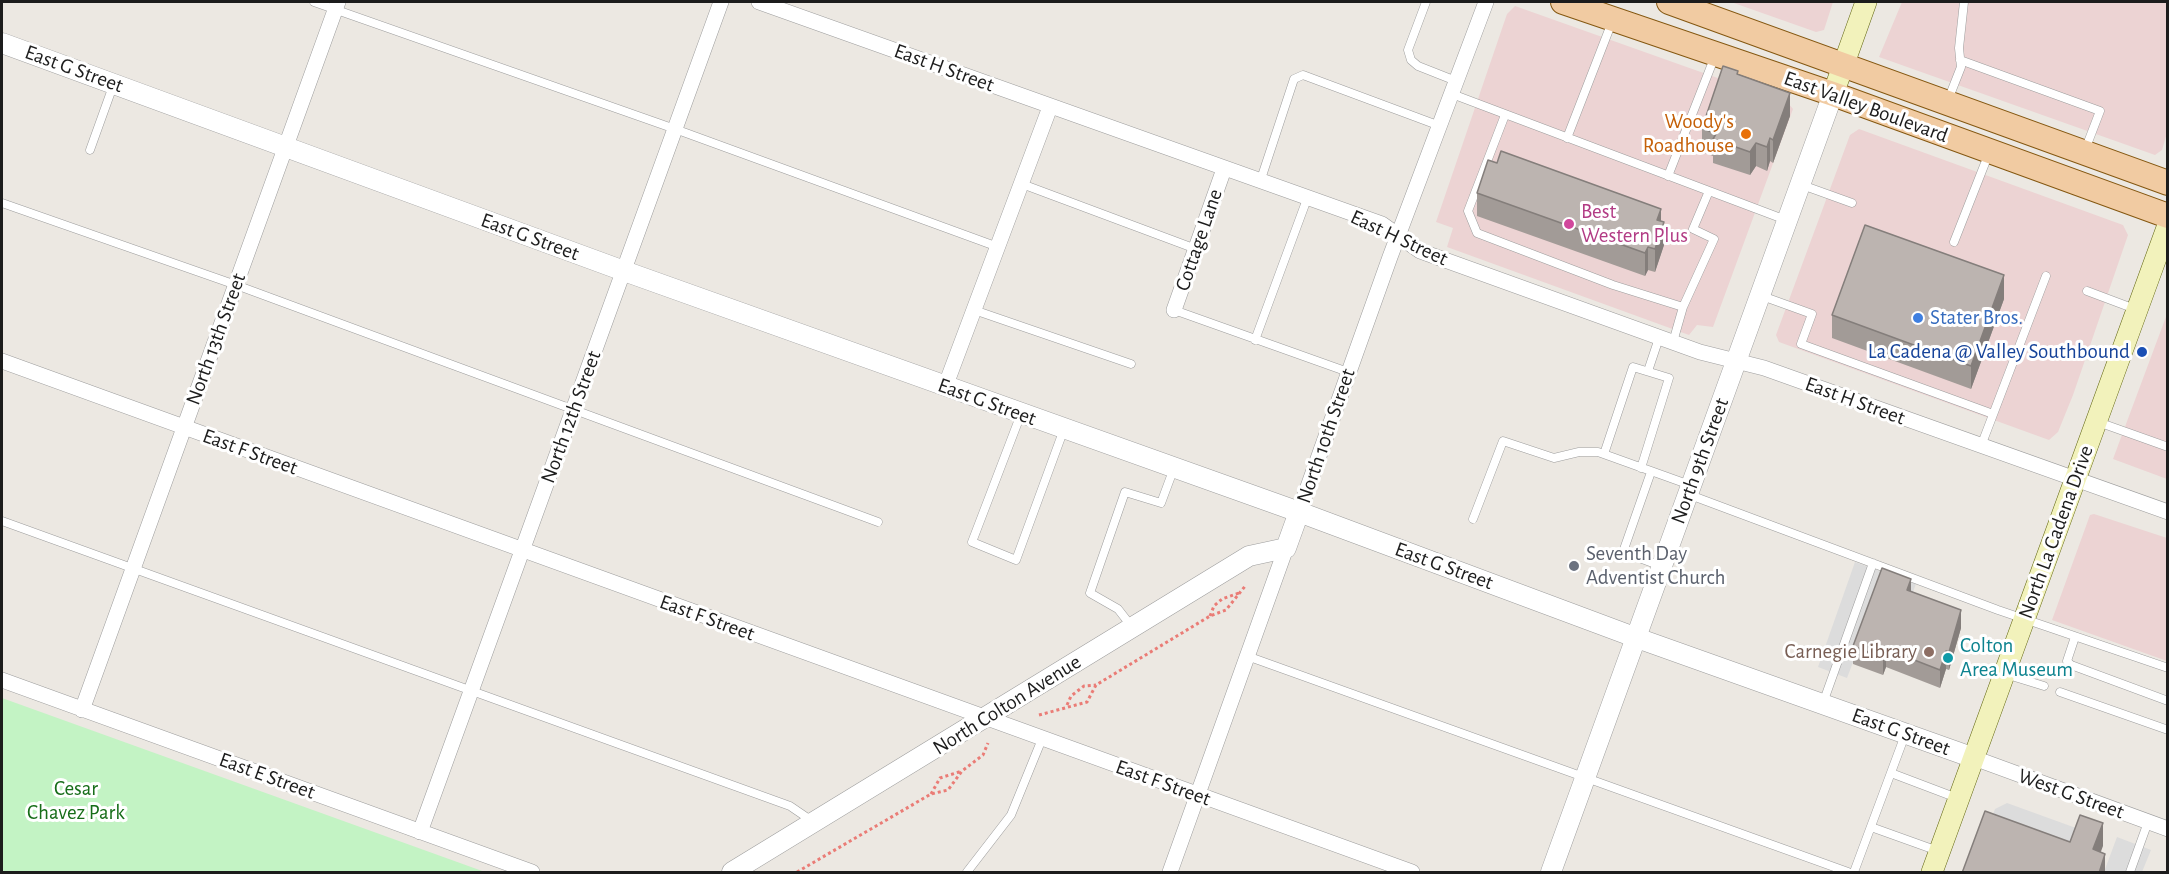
<!DOCTYPE html>
<style>
body{margin:0}
#map{position:relative;width:2169px;height:874px;overflow:hidden;background:#ece8e2;font-family:"Alegreya Sans",sans-serif}
canvas{display:block}
.frame{position:absolute;inset:0;border:3px solid #1c1c1c;pointer-events:none}
</style>
<div id="map">
<canvas width="2169" height="874"></canvas>
<div class="frame"></div>
</div>
<script>
const c = document.querySelector('canvas').getContext('2d');
c.lineJoin = 'round';
function paint(path, color) {
  c.fillStyle = color;
  c.fill(path, 'evenodd');
}
function shape(rows) {
  const path = new Path2D();
  for (const r of rows) {
    path.moveTo(r[0], r[1]);
    for (let i = 2; i < r.length; i += 2) path.lineTo(r[i], r[i + 1]);
  }
  return path;
}
function strokePath(path, color, width, dash) {
  c.strokeStyle = color;
  c.lineWidth = width;
  c.lineCap = dash ? 'butt' : 'round';
  c.setLineDash(dash || []);
  c.stroke(path);
}
function label(font, color, halo, rows, align = 'center') {
  c.font = font + ' "Alegreya Sans",sans-serif';
  c.lineWidth = 6;
  c.setLineDash([]);
  c.textBaseline = 'middle';
  c.strokeStyle = halo;
  c.fillStyle = color;
  for (const [text, x, y, turn = 0] of rows) {
    c.save();
    c.translate(x, y);
    c.rotate((+turn || 0) * Math.PI / 180);
    c.textAlign = isNaN(turn) ? turn : align;
    if (halo) c.strokeText(text, 0, 0);
    c.fillText(text, 0, 0);
    c.restore();
  }
}
const commercial = shape([
 [1731,2,1833,2,1824,30,1816,32],
 [1902,2,2167,2,2167,133,2162,150,2155,155,1879,57],
 [1515,6,1788,103,1793,109,1713,327,1697,325,1689,335,1447,247,1453,228,1436,222,1507,14],
 [1859,129,2123,225,2128,235,2073,395,2058,432,2049,440,1779,342,1776,335,1850,135],
 [2167,314,2167,479,2113,459],
 [2094,514,2167,538,2167,661,2052,620,2090,515]
]);
const park = shape([
 [2,698,485,872,2,872]
]);
const parking = shape([
 [1855,562,1916,584,1911,597,1882,586,1847,678,1818,667],
 [2007,803,2076,828,2064,859,1987,830,1995,809],
 [2117,837,2151,850,2142,872,2104,872]
]);
const path = shape([
 [1210,616,1214,606,1222,599,1239,593],
 [1067,705,1071,696,1084,686,1096,685],
 [1039,715,1087,702,1096,685,1210,616,1226,610,1246,585],
 [931,794,940,778,962,771],
 [797,872,931,794,948,790,962,771,983,755,988,743]
]);
const service = shape([
 [314,2,675,129,998,247],
 [1426,2,1408,50,1411,60,1418,66,1456,81],
 [1960,60,2100,111,2085,150],
 [1452,94,1786,220],
 [1948,100,1961,67,1959,48,1964,2],
 [1505,115,1468,211,1477,233,1613,285,1683,307],
 [1567,138,1612,22],
 [90,150,113,86],
 [1668,176,1715,56],
 [1260,182,1294,79,1303,75,1440,126],
 [1022,184,1196,249],
 [1802,185,1852,203],
 [2,203,236,285,878,522],
 [1954,242,1989,153],
 [2087,291,2135,309],
 [1762,296,1812,314,1801,344,1993,414],
 [974,310,1131,364],
 [1174,310,1348,372],
 [1255,340,1307,199],
 [1673,342,1683,307,1714,239,1693,229,1709,191],
 [1648,371,1659,338],
 [1021,414,972,542,1016,560,1064,429],
 [2098,422,2168,447],
 [1981,446,2046,276],
 [1604,454,1633,367,1669,378,1641,468],
 [1651,472,1623,552,1661,566],
 [1690,495,1998,610,2168,668],
 [1473,519,1503,441,1554,458,1579,452,1598,452,1690,485],
 [2,521,790,806,812,821],
 [1132,627,1118,609,1090,593,1125,492,1161,503,1174,468],
 [2075,637,2067,661,2071,665,2168,701],
 [1247,656,1848,872],
 [2005,674,2044,686],
 [2060,692,2168,730],
 [1823,703,1873,563],
 [1891,773,1957,798],
 [1871,827,1938,851],
 [967,872,1011,815,1042,739],
 [1854,872,1905,735],
 [2130,872,2148,822]
]);
const minor = shape([
 [759,2,1382,224,1420,251,1700,352,1764,368,2168,512],
 [1174,310,1224,169],
 [2,361,1412,872],
 [945,387,1050,107],
 [1299,512,1390,257,1486,2],
 [2,680,532,872],
 [82,710,338,2],
 [1974,758,2168,829],
 [420,832,721,2],
 [1170,872,1286,548]
]);
const tertiary = shape([
 [2,43,624,271,1299,512,1637,638,1974,758],
 [732,872,1249,556,1286,548,1299,512],
 [1551,872,1833,94]
]);
const secondary = shape([
 [1833,94,1866,2],
 [1932,872,2168,225]
]);
const primary = shape([
 [1563,2,1833,94,2168,216],
 [1669,2,2168,183]
]);
const wall = shape([
 [1738,75,1790,116,1773,163,1770,161,1767,171,1756,166,1750,175,1713,163,1713,156,1702,152,1702,128],
 [1497,163,1661,221,1664,245,1655,272,1648,270,1645,276,1477,216,1477,193],
 [2004,299,1971,389,1832,338,1832,315],
 [1911,592,1961,628,1949,670,1946,669,1940,688,1886,667,1883,675,1853,664,1853,646]
]);
const shadedWall = shape([
 [1790,93,1790,116,1773,163,1773,140],
 [1770,138,1770,161,1767,171,1767,147],
 [1756,143,1756,166,1750,175,1750,152],
 [1661,209,1661,229,1664,222,1664,245,1655,272,1655,249,1657,220],
 [1648,247,1648,270,1645,276,1645,253],
 [2004,275,2004,299,1971,389,1971,366],
 [1911,579,1911,597,1907,590],
 [1961,610,1961,628,1949,670,1949,652],
 [1886,649,1886,667,1883,675,1883,658],
 [1946,651,1946,669,1940,688,1940,670],
 [2103,823,2103,846,2093,873,2093,849],
 [2105,854,2105,873,2099,873]
]);
const building = shape([
 [1723,66,1738,71,1737,74,1790,93,1773,140,1770,138,1767,147,1756,143,1750,152,1713,139,1716,134,1702,128,1723,66],
 [1501,151,1661,209,1657,220,1664,222,1655,249,1648,247,1645,253,1477,193,1488,160,1497,163,1501,151],
 [1865,225,2004,275,1971,366,1832,315,1865,225],
 [1882,568,1911,579,1907,590,1961,610,1949,652,1946,651,1940,670,1886,649,1883,658,1853,646,1882,568],
 [1985,811,2070,842,2080,815,2103,823,2093,849,2105,854,2099,873,1962,873,1985,811]
]);
const markers = [
 [1746,134,6,"#e8710a"],
 [1569,224,6,"#d1479c"],
 [1918,318,6,"#3f7fe0"],
 [2142,352,6,"#1a4fb4"],
 [1574,566,6,"#6b7280"],
 [1929,652,6,"#8d6e63"],
 [1948,658,6,"#0f9aa8"]
];
const streetNames = [
 ["East H Street",944,68,20],
 ["East G Street",74,69,20],
 ["East Valley Boulevard",1866,107,20],
 ["East G Street",530,237,20],
 ["East H Street",1399,238,25],
 ["Cottage Lane",1199,240,-71],
 ["North 13th Street",216,339,-70],
 ["East H Street",1855,401,20],
 ["East G Street",987,402,20],
 ["North 12th Street",571,417,-70],
 ["North 10th Street",1326,436,-71],
 ["East F Street",250,452,20],
 ["North 9th Street",1700,461,-70],
 ["North La Cadena Drive",2056,532,-70],
 ["East G Street",1444,566,20],
 ["East F Street",707,618,20],
 ["North Colton Avenue",1007,705,-32],
 ["East G Street",1901,732,20],
 ["East E Street",267,776,20],
 ["East F Street",1163,783,20],
 ["West G Street",2071,794,20]
];
const foodNames = [
 ["Woody's",1734,122],
 ["Roadhouse",1734,146]
];
const hotelNames = [
 ["Best",1581,212],
 ["Western Plus",1581,236]
];
const shopNames = [
 ["Stater Bros.",1930,318]
];
const transitNames = [
 ["La Cadena @ Valley Southbound",2130,352]
];
const worshipNames = [
 ["Seventh Day",1586,554],
 ["Adventist Church",1586,578]
];
const cultureNames = [
 ["Colton",1960,646],
 ["Area Museum",1960,670]
];
const educationNames = [
 ["Carnegie Library",1917,652]
];
const parkNames = [
 ["Cesar",76,789],
 ["Chavez Park",76,813]
];
paint(commercial, '#ecd3d3');
paint(park, '#c3f3c4');
paint(parking, '#dcdcdc');
strokePath(service, '#9d9d9d', 9);
strokePath(minor, '#9d9d9d', 16);
strokePath(tertiary, '#9d9d9d', 21);
strokePath(secondary, '#616610', 22);
strokePath(primary, '#845710', 26);
strokePath(path, '#ea7c76', 3, [3, 3]);
strokePath(service, '#fff', 8);
strokePath(minor, '#fff', 15);
strokePath(tertiary, '#fff', 20);
strokePath(secondary, '#f2f2bb', 21);
strokePath(primary, '#f1cba2', 24);
paint(wall, '#a29b97');
paint(shadedWall, '#847e7b');
paint(building, '#bcb4b0');
strokePath(building, '#847e7b', 1.5);
for (const [x, y, r, color] of markers) {
  const dot = new Path2D();
  dot.arc(x, y, r, 0, 2 * Math.PI);
  c.fillStyle = color;
  c.fill(dot);
  strokePath(dot, '#fff', 2);
}
label('21px', '#1c1c1c', '#fff', streetNames);
label('21px', '#c56008', '#fff', foodNames, 'right');
label('21px', '#b23c85', '#fff', hotelNames, 'left');
label('21px', '#366cbe', '#fff', shopNames, 'left');
label('21px', '#164399', '#fff', transitNames, 'right');
label('21px', '#5b616d', '#fff', worshipNames, 'left');
label('21px', '#0d838f', '#fff', cultureNames, 'left');
label('21px', '#785e54', '#fff', educationNames, 'right');
label('21px', '#176d19', '#fff', parkNames);
</script>
